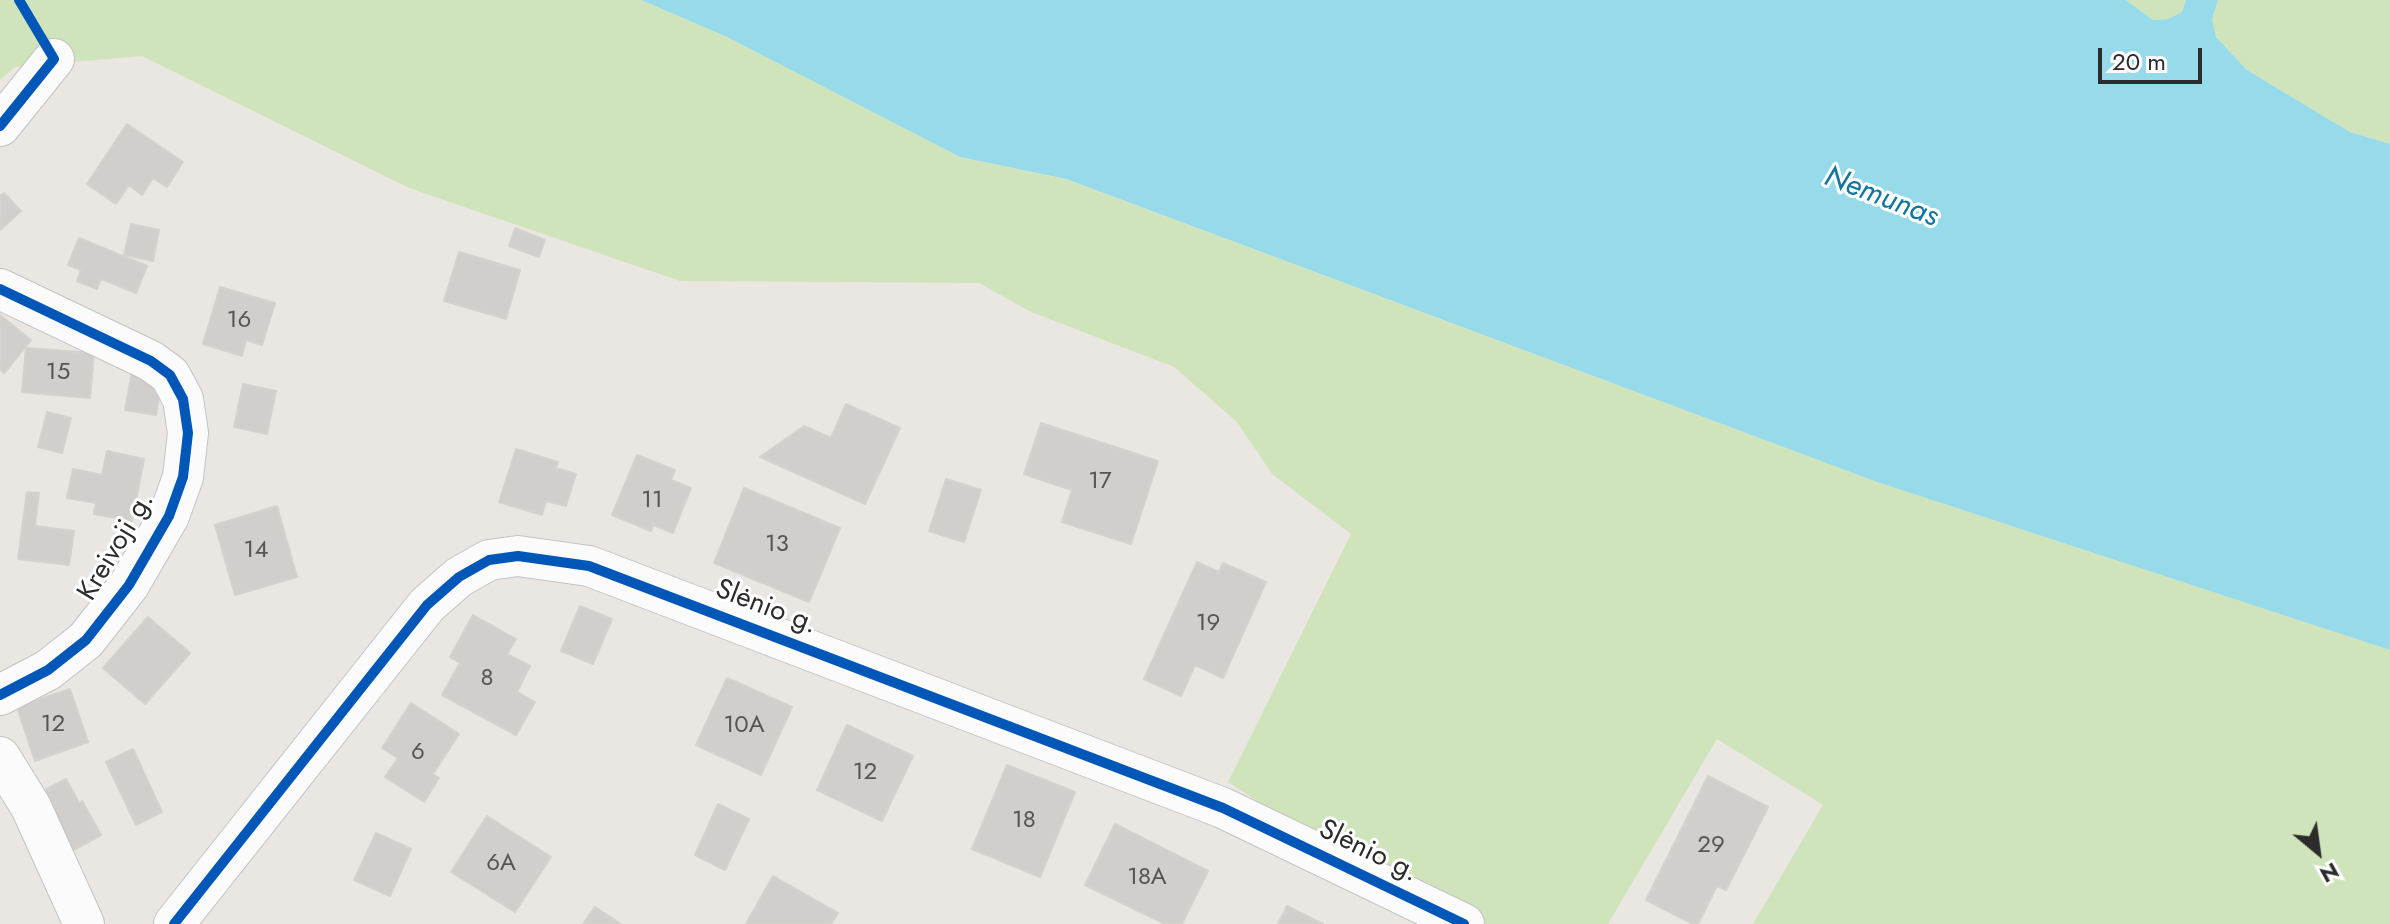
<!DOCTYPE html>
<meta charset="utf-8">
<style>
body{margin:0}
#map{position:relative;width:2390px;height:924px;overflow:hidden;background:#eae6e2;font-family:Jost,sans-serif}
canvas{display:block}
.north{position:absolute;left:2278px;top:812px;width:80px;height:80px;-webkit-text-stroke:6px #fff;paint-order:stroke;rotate:151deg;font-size:22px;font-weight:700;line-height:32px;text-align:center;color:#2c2c2c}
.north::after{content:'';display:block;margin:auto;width:28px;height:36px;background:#2c2c2c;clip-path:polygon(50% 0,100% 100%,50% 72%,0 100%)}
.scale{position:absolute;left:2098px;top:48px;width:104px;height:36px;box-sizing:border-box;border:4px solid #2c2c2c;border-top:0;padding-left:10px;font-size:24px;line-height:28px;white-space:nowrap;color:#2c2c2c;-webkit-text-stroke:6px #fff;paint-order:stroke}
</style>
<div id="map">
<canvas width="2390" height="924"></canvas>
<div class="north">N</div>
<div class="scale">20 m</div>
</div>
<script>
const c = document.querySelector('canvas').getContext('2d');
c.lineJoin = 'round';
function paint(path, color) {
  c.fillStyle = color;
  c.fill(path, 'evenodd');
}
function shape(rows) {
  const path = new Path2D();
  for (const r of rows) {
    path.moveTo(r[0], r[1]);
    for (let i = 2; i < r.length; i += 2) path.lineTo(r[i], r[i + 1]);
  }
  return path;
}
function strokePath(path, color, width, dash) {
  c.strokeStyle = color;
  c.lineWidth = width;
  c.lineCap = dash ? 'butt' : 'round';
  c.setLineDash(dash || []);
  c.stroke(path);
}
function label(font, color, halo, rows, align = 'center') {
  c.font = font + ' Jost,sans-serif';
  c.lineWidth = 6;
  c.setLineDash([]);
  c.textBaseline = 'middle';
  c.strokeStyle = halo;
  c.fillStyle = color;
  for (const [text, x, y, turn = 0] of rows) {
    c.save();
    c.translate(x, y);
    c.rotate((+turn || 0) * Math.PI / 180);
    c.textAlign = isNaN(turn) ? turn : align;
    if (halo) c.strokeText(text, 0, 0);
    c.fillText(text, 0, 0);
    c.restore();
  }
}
const green = shape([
 [0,0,641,0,727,37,960,157,1065,179,1877,482,2390,650,2390,924,1753,924,1823,805,1717,739,1608,924,1447,924,1228,782,1351,534,1272,474,1237,422,1174,367,1031,312,979,283,680,281,409,188,142,56,15,67,0,80],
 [2126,0,2186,0,2182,12,2168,19,2153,20],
 [2218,0,2390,0,2390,144,2350,132,2247,70,2216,37,2211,19]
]);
const water = shape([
 [641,0,2126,0,2153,20,2168,19,2182,12,2186,0,2218,0,2212,19,2216,37,2247,70,2350,132,2390,144,2390,650,1877,482,1066,179,960,157,727,37]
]);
const building = shape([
 [127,124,183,162,167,187,153,178,142,195,129,185,116,204,87,184,127,124],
 [4,193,21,211,0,230,0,196,4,193],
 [131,224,159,230,153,261,124,255,131,224],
 [515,228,545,240,539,257,509,246,515,228],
 [79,238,147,266,136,293,101,279,97,289,77,281,81,270,68,265,79,238],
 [459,252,520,270,506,319,444,301,459,252],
 [220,287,275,303,262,345,246,340,242,356,203,344,220,287],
 [0,315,31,340,4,373,0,369,0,315],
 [26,348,94,353,90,398,22,392,26,348],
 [132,372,157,376,154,391,160,392,156,415,125,410,132,372],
 [243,384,276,391,267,434,234,427,243,384],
 [846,404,900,428,865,504,760,457,804,426,831,438,846,404],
 [47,412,71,418,62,453,38,447,47,412],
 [1041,423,1158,461,1131,544,1062,522,1072,490,1024,474,1041,423],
 [516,449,558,462,556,468,576,474,566,506,546,501,542,515,499,502,516,449],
 [107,451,144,459,132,521,94,514,96,503,67,498,73,469,102,475,107,451],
 [637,455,675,470,671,480,691,488,673,533,653,525,651,531,612,515,637,455],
 [946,479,981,490,964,542,929,531,946,479],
 [744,488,840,528,809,602,714,563,744,488],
 [27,492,39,493,35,526,74,531,69,565,18,559,27,492],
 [277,506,297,577,235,595,215,525,277,506],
 [1197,562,1219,572,1223,563,1266,582,1223,678,1195,665,1181,696,1144,679,1197,562],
 [580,606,612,619,593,664,561,651,580,606],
 [473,615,516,639,507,654,530,666,517,692,535,702,516,735,442,695,460,663,450,657,473,615],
 [148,617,190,653,145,704,103,668,148,617],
 [727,678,792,707,761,775,696,745,727,678],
 [70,689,88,742,35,761,17,707,70,689],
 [411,703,459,734,433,774,439,778,424,802,385,777,398,758,382,748,411,703],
 [847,725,913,756,882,821,817,790,847,725],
 [133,749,162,812,136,825,106,762,133,749],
 [1007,765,1075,792,1040,877,972,849,1007,765],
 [1708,776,1768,807,1726,890,1717,886,1698,924,1693,924,1646,900,1708,776],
 [66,779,79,803,82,801,101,835,64,855,33,796,66,779],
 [718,804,749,819,725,870,695,855,718,804],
 [487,816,551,857,515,912,451,872,487,816],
 [1115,824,1208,871,1182,924,1165,924,1085,885,1115,824],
 [376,833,411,849,390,896,354,880,376,833],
 [773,876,838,913,831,924,746,924,773,876],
 [1287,906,1323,924,1278,924,1287,906],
 [595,907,621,924,583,924,595,907]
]);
const minor = shape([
 [0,126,54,59],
 [0,289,151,361,170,375,183,399,188,433,183,477,169,516,129,585,86,640,48,670,0,695],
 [0,757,31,807,84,924],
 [174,924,427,605,459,577,489,560,518,556,589,566,1223,808,1464,924]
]);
const cycleway = shape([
 [0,126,54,59,19,0],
 [0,289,151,361,170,375,183,399,188,433,183,477,169,516,129,585,86,640,48,670,0,695],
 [174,924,427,605,459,577,489,560,518,556,589,566,1223,808,1464,924]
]);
const numberNames = [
 ["16",239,321],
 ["15",58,373],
 ["17",1100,482],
 ["11",652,501],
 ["13",777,545],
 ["14",256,551],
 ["19",1208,624],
 ["8",487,679],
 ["12",53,725],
 ["10A",744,726],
 ["6",418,753],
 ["12",865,773],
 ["18",1024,821],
 ["29",1711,846],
 ["6A",501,864],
 ["18A",1147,878]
];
const streetNames = [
 ["Kreivoji g.",117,547,-59],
 ["Slėnio g.",766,608,21],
 ["Slėnio g.",1368,852,26]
];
const waterNames = [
 ["Nemunas",1881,198,21]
];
paint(green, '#d0e4bc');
paint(water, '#97dbea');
paint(building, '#d1cecc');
strokePath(building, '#d5d2ce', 2);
strokePath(minor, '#c3c3c3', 42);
strokePath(minor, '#fcfbfb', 40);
strokePath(cycleway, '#0057b8', 10);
label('24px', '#565555', null, numberNames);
label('28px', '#2c2c2c', '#fff', streetNames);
label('italic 30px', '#0f769d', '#fff', waterNames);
</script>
